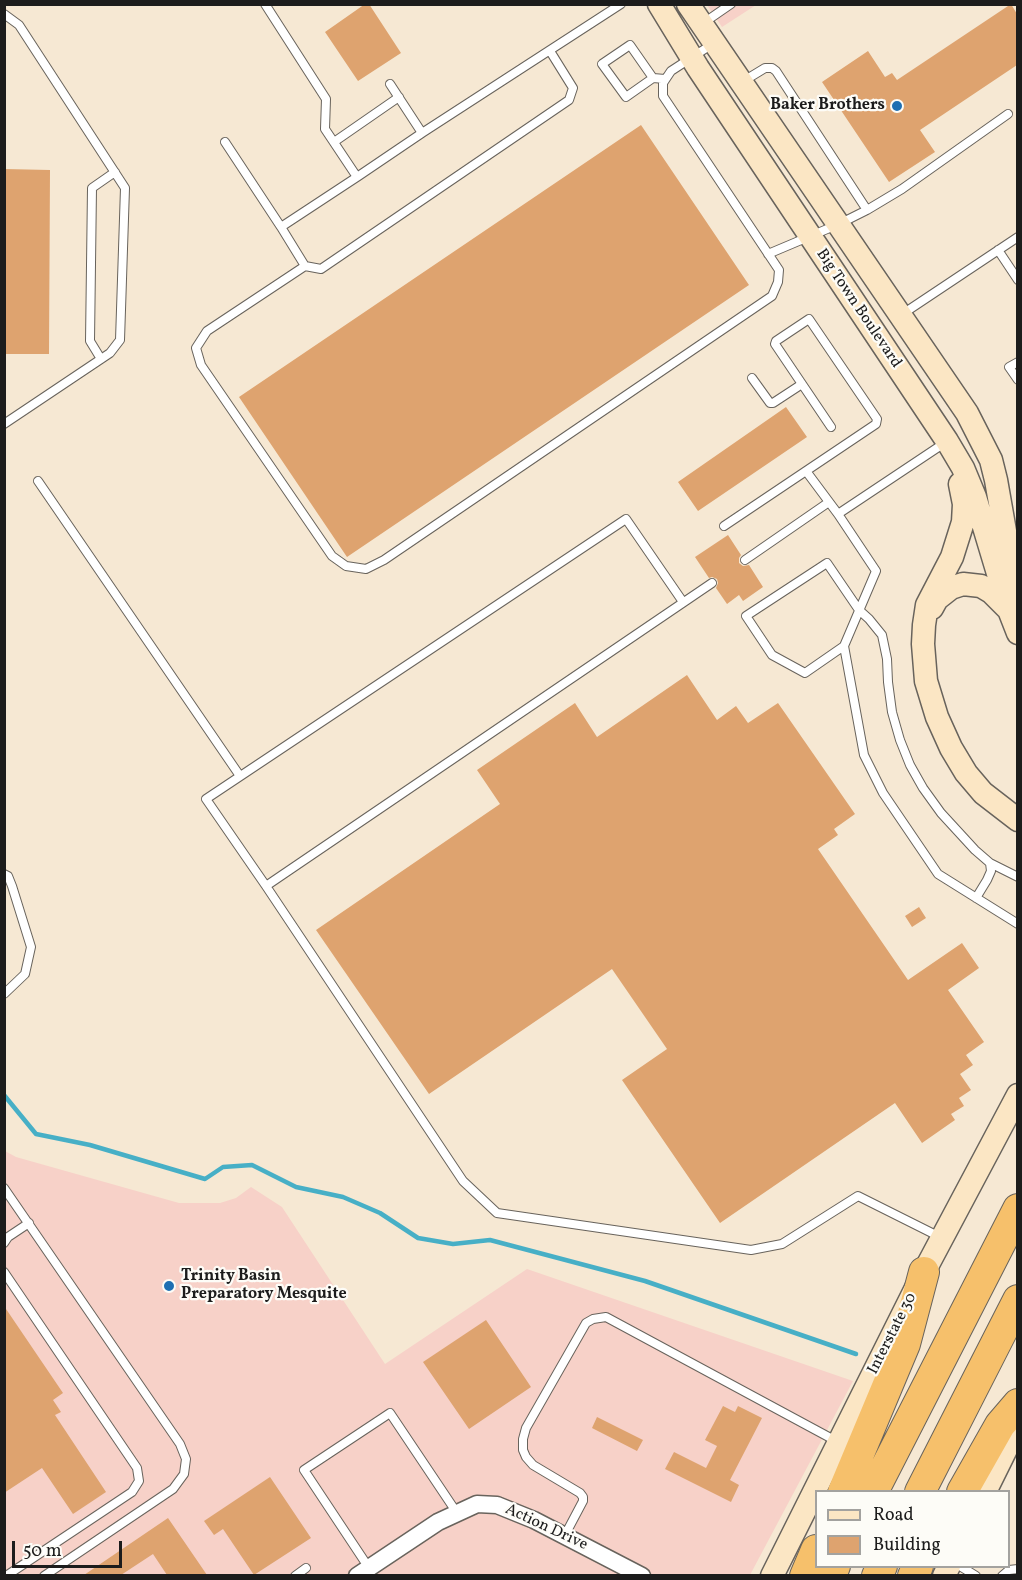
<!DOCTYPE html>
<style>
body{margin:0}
#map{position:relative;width:1022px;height:1580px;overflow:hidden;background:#f6e8d3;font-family:Vollkorn,serif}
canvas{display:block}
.frame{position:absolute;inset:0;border:6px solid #1c1c1c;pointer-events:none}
.legend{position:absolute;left:815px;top:1490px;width:195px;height:78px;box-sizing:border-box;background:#fdfcf7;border:2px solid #a3a29f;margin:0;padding:8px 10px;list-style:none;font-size:18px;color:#1c1c1c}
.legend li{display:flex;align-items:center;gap:12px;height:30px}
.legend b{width:30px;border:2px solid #a3a29f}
.scale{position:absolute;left:12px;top:1541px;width:110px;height:27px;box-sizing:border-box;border:3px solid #1c1c1c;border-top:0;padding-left:8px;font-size:18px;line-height:21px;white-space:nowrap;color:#1c1c1c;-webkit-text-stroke:4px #fdfcf7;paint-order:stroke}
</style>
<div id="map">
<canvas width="1022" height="1580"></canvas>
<div class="frame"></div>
<ul class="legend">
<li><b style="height:8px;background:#fbe6c4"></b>Road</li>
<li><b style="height:16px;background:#dea36f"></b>Building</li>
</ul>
<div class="scale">50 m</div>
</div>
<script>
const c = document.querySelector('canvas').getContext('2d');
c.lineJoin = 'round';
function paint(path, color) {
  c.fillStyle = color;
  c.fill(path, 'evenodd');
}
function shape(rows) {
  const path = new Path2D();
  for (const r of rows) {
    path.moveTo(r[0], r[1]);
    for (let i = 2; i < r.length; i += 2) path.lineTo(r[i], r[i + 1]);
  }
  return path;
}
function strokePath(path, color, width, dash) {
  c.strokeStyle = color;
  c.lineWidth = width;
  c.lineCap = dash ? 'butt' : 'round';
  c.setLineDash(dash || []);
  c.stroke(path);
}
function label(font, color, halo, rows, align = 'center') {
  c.font = font + ' Vollkorn,serif';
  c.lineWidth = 4.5;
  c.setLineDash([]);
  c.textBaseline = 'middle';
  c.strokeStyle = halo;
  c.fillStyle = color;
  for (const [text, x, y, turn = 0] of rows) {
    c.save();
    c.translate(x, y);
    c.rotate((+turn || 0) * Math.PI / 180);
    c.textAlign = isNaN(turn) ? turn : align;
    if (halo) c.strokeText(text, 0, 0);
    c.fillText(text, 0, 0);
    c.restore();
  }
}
const built = shape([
 [707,5,756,5,722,27],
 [5,1151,16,1157,179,1203,220,1203,236,1198,251,1187,282,1207,385,1364,527,1269,853,1381,750,1575,5,1576]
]);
const stream = shape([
 [4,1095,36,1134,90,1145,205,1179,223,1167,252,1165,296,1187,343,1197,380,1213,418,1238,453,1244,490,1240,645,1281,856,1354]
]);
const building = shape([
 [365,4,369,4,401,53,358,81,325,32],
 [1011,4,1017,14,1017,65,920,130,935,152,889,182,822,82,868,51,885,77,892,73,897,80],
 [641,125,749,285,347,557,239,397],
 [4,169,50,170,49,354,4,354],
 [786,407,807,437,698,511,678,482],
 [728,535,741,555,739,558,739,563,743,566,749,565,763,587,743,601,739,595,727,604,716,588,718,583,717,579,712,577,709,578,695,557],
 [687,675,717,720,736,706,748,723,778,703,855,814,834,829,838,835,818,849,908,980,962,943,979,968,948,990,984,1042,966,1055,973,1065,960,1074,971,1090,959,1098,964,1106,951,1114,955,1120,922,1143,895,1103,720,1223,622,1080,667,1049,612,969,429,1094,316,930,500,804,477,770,575,703,597,737],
 [919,907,926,918,912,927,905,916],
 [4,1306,63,1393,53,1400,61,1412,55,1415,106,1492,73,1514,42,1468,4,1493],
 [486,1320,531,1387,469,1429,423,1362],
 [723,1406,735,1412,738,1406,762,1418,730,1480,739,1485,731,1502,665,1469,674,1452,706,1468,717,1446,705,1440],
 [597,1417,643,1440,637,1451,592,1428],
 [270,1477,311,1538,254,1575,223,1529,214,1535,204,1521],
 [168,1518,207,1575,167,1575,153,1554,121,1575,84,1575]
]);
const service = shape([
 [265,4,326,99,325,129,357,177,422,133],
 [4,14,19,25,125,188,120,340,110,353,4,424],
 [702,24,731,4],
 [653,78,626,97,602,64,630,45,653,78,665,79],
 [742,82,765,68,772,68,776,71,867,210],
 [390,84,422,133,621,4],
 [225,142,281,227,357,177],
 [334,142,399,97],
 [281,227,305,266,321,269,569,100,573,88,550,51],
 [998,250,1018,280],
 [768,254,839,224,867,210,902,189,1008,114],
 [305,266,207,331,196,348,201,365,332,556,346,566,366,569,384,560,772,296,778,282,779,270,663,96,663,83,671,71,714,43],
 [901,315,1018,237],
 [101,359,90,341,92,188,115,172],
 [1018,362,1009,367,1018,380],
 [752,378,770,403,773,403,802,384],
 [946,442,838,514,876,571,844,646,864,755,883,793,938,874,1018,924],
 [806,471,876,424,877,419,809,319,776,341,775,344,831,427],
 [38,481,240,776],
 [724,526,806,471,838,514],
 [745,560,829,502],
 [683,602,626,519,206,799,266,886,463,1181,497,1213,751,1250,782,1244,858,1196,942,1238],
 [844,646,805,673,772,655,746,616,827,563,859,610,869,619,882,635,887,659,888,682,892,712,900,740,910,765,923,788,941,813,975,850,990,863,991,871,987,880,976,898],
 [990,863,1018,877],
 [4,874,8,876,12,886,31,947,25,974,4,994],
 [266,886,712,583],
 [4,1188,180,1444,186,1459,184,1474,173,1489,44,1576],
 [4,1243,8,1237,29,1223],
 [4,1272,137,1468,139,1481,132,1492,6,1576],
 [565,1535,583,1501,583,1497,580,1493,533,1465,526,1457,523,1450,523,1439,526,1428,586,1323,593,1319,606,1317,838,1442],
 [960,1566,976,1576],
 [369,1568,304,1470,390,1413,457,1513],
 [295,1576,306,1568],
 [1002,1576,1009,1570,1018,1569]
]);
const minor = shape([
 [357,1576,438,1522,477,1504,497,1505,534,1520,642,1576]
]);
const secondary = shape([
 [659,4,698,68,947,441,963,468,975,497,1009,610,1018,633],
 [688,4,967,413,991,460,996,480,1006,537,1018,585],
 [960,484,964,504,963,522,952,557,927,605,924,625,923,644,926,681,937,717,951,748,966,773,983,793,1018,820],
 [932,608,937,599,951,588,963,584,981,586,991,592,1007,608],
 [985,1492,1018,1425],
 [772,1576,924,1272,1018,1095],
 [944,1576,949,1566]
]);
const motorway = shape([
 [843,1492,905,1344,924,1272],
 [873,1492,1018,1209],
 [920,1492,1018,1300],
 [962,1492,1000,1425,1018,1404],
 [805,1576,816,1550],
 [830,1576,835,1566],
 [877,1576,882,1566],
 [913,1576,918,1566]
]);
const markers = [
 [897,106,6,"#1f6fb2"],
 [169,1286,6,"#1f6fb2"]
];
const poiNames = [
 ["Baker Brothers",885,106],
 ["Trinity Basin",181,1277,"left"],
 ["Preparatory Mesquite",181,1295,"left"]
];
const streetNames = [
 ["Big Town Boulevard",858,309,56],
 ["Interstate 30",893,1334,-63],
 ["Action Drive",546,1528,25]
];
paint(built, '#f7d1c8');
strokePath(stream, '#47afc6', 4.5);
paint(building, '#dea36f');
strokePath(service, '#68635c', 10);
strokePath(minor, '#68635c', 19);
strokePath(secondary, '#68635c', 25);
strokePath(motorway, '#68635c', 32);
strokePath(service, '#fff', 8);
strokePath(minor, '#fff', 16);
strokePath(secondary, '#fbe6c4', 22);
strokePath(motorway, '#f6c06b', 30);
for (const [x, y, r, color] of markers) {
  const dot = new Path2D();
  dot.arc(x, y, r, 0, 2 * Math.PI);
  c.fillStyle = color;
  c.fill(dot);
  strokePath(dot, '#fdfcf7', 2);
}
label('bold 16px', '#1c1c1c', '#fdfcf7', poiNames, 'right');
label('16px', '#1c1c1c', '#fdfcf7', streetNames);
</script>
